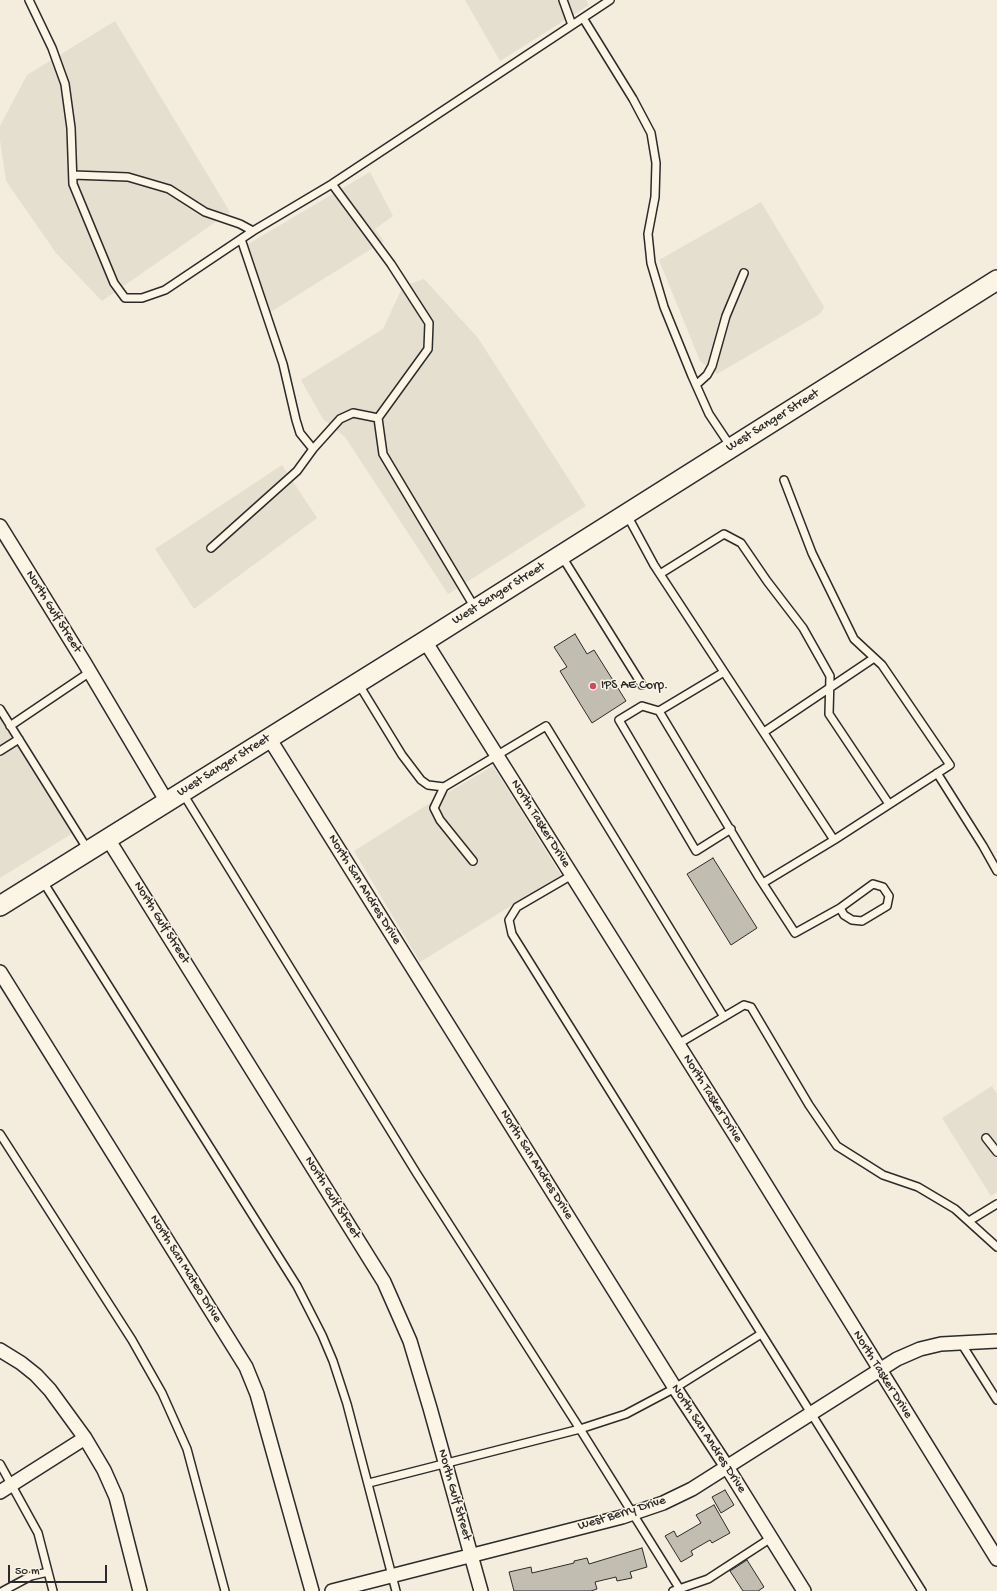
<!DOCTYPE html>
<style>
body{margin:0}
#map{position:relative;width:997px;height:1591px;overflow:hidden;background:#f4edde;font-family:"Gochi Hand",sans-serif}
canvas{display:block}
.scale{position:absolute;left:8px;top:1565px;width:99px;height:18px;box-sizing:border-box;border:2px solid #2b2b2b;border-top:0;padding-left:5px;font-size:12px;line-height:14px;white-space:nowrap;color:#2b2b2b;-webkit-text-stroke:3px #fcf5e5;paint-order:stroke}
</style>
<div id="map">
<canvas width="997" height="1591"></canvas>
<div class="scale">50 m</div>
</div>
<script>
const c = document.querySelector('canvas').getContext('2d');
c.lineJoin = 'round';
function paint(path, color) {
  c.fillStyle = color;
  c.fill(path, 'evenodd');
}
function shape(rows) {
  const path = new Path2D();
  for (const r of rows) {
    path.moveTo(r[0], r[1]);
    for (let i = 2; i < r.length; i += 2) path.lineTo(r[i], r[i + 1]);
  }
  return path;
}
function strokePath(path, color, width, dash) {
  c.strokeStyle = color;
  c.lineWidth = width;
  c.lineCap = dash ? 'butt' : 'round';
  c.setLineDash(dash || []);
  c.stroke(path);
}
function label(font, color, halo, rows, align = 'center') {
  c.font = font + ' "Gochi Hand",sans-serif';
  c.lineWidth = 3;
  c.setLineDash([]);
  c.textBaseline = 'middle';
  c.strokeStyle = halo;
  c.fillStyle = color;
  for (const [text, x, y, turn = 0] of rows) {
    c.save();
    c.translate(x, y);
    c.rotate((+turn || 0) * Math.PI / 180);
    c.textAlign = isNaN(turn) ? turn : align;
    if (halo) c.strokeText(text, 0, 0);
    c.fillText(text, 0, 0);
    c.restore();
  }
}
const built = shape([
 [465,0,586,0,589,5,500,61],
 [115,21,230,212,102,301,56,253,6,181,0,140,0,126,27,75],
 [370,172,393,216,375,229,384,241,269,313,238,250],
 [761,202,824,307,820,314,717,374,700,361,659,260],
 [424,279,478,338,586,506,448,594,345,437,323,419,301,380,383,329,403,286],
 [282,465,317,518,194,609,155,549],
 [0,717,73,833,0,878],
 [493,766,561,875,420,962,354,851,430,803],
 [992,1086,997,1094,997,1192,991,1196,942,1118]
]);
const building = shape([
 [575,634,587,654,594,650,626,701,592,723,560,671,567,667,554,647,575,634],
 [713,858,757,928,731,945,687,874,713,858],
 [725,1490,734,1505,721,1513,712,1497,725,1490],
 [714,1505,730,1533,712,1543,710,1540,691,1551,693,1555,681,1562,665,1536,674,1531,677,1537,701,1523,696,1515,714,1505],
 [642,1548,647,1567,630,1572,632,1578,617,1581,616,1577,595,1582,597,1589,591,1591,514,1591,509,1572,531,1567,532,1573,574,1563,574,1561,587,1558,589,1564,642,1548],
 [747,1560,764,1587,758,1591,743,1591,730,1571,747,1560]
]);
const service = shape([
 [29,0,52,48,65,84,71,128,73,184,114,283,125,298,142,298,165,290,253,231,332,184,610,0],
 [563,0,572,25],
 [583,18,633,99,651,133,656,163,655,197,648,234,651,263,664,307,692,376,709,414,731,447],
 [73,175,128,177,169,189,205,212,240,224,253,231],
 [332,184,391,264,429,323,428,349,378,418,383,454,475,608],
 [241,239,283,364,296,420,300,433,313,449],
 [696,385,707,375,712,366,726,316,744,273],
 [627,515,654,565,834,840,950,765,882,665,854,639,812,553,784,480],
 [211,548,297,471,313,449,340,419,353,413,378,418],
 [561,555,642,685],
 [660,574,724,534,741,543,767,581,803,628,830,676,829,714,889,804],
 [724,672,659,711,758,876,795,933,840,908,873,884,883,887,889,896,887,906,862,921,852,920,844,915,840,908],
 [358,683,402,755,421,780,428,785,444,787],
 [0,709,88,850],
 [659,711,642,706,619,720,696,851,731,829],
 [10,726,90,672],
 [764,732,874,658],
 [0,751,19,739],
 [937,773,983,846,997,871],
 [182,792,417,1174,580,1429,681,1591],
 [473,861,440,820,434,808,444,787,546,726,724,1017],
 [572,875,517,907,509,920,512,934,922,1591],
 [42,880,297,1286,322,1335,333,1361,347,1404,396,1591],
 [763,883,834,840],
 [678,1044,744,1005,751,1007,809,1105,837,1146,883,1175,918,1187,955,1209,997,1247],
 [0,1134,132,1340,162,1393,187,1449,225,1591],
 [986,1138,997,1152],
 [969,1221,997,1204],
 [961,1343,997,1400],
 [0,1464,38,1533,53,1591],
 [369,1483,580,1429,626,1414,675,1388,761,1334],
 [3,1591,31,1576,48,1572],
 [673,1591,708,1579,771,1538]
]);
const minor = shape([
 [0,526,84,662,167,802],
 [425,641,735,1135,997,1559],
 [269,738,675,1388,727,1467,804,1591],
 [108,839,384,1282,410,1341,430,1408,481,1591],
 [0,972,246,1367,257,1394,312,1591],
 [0,1350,21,1363,36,1375,50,1390,85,1438,104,1470,116,1497,140,1591],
 [0,1492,85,1438],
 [332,1591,622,1517,663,1503,692,1489,897,1359,920,1349,941,1344,997,1341]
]);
const secondary = shape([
 [0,906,425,641,997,280]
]);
const markers = [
 [593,686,4,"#d1495b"]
];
const streetNames = [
 ["West Sanger Street",773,421,-32],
 ["West Sanger Street",499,594,-32],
 ["North Gulf Street",53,612,58],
 ["West Sanger Street",224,766,-32],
 ["North Tasker Drive",540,824,58],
 ["North San Andres Drive",364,890,58],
 ["North Gulf Street",161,923,58],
 ["North Tasker Drive",712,1099,58],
 ["North San Andres Drive",536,1165,58],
 ["North Gulf Street",332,1198,58],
 ["North San Mateo Drive",185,1269,58],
 ["North Tasker Drive",882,1375,58],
 ["North San Andres Drive",708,1439,57],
 ["North Gulf Street",454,1495,74],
 ["West Berry Drive",622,1514,-17]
];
const poiNames = [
 ["IPS AE Corp.",601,686]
];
paint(built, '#e5dfd0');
paint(building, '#c2bdb1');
strokePath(building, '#2b2b2b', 1);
strokePath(service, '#2b2b2b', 10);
strokePath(minor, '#2b2b2b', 16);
strokePath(secondary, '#2b2b2b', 22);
strokePath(service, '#fcf5e5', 7);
strokePath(minor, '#fcf5e5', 13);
strokePath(secondary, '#fcf5e5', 19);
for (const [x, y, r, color] of markers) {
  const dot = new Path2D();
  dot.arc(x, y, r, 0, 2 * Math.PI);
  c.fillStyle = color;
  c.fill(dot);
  strokePath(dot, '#fcf5e5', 1.5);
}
label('13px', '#2b2b2b', '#fcf5e5', streetNames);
label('13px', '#2b2b2b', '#fcf5e5', poiNames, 'left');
</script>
